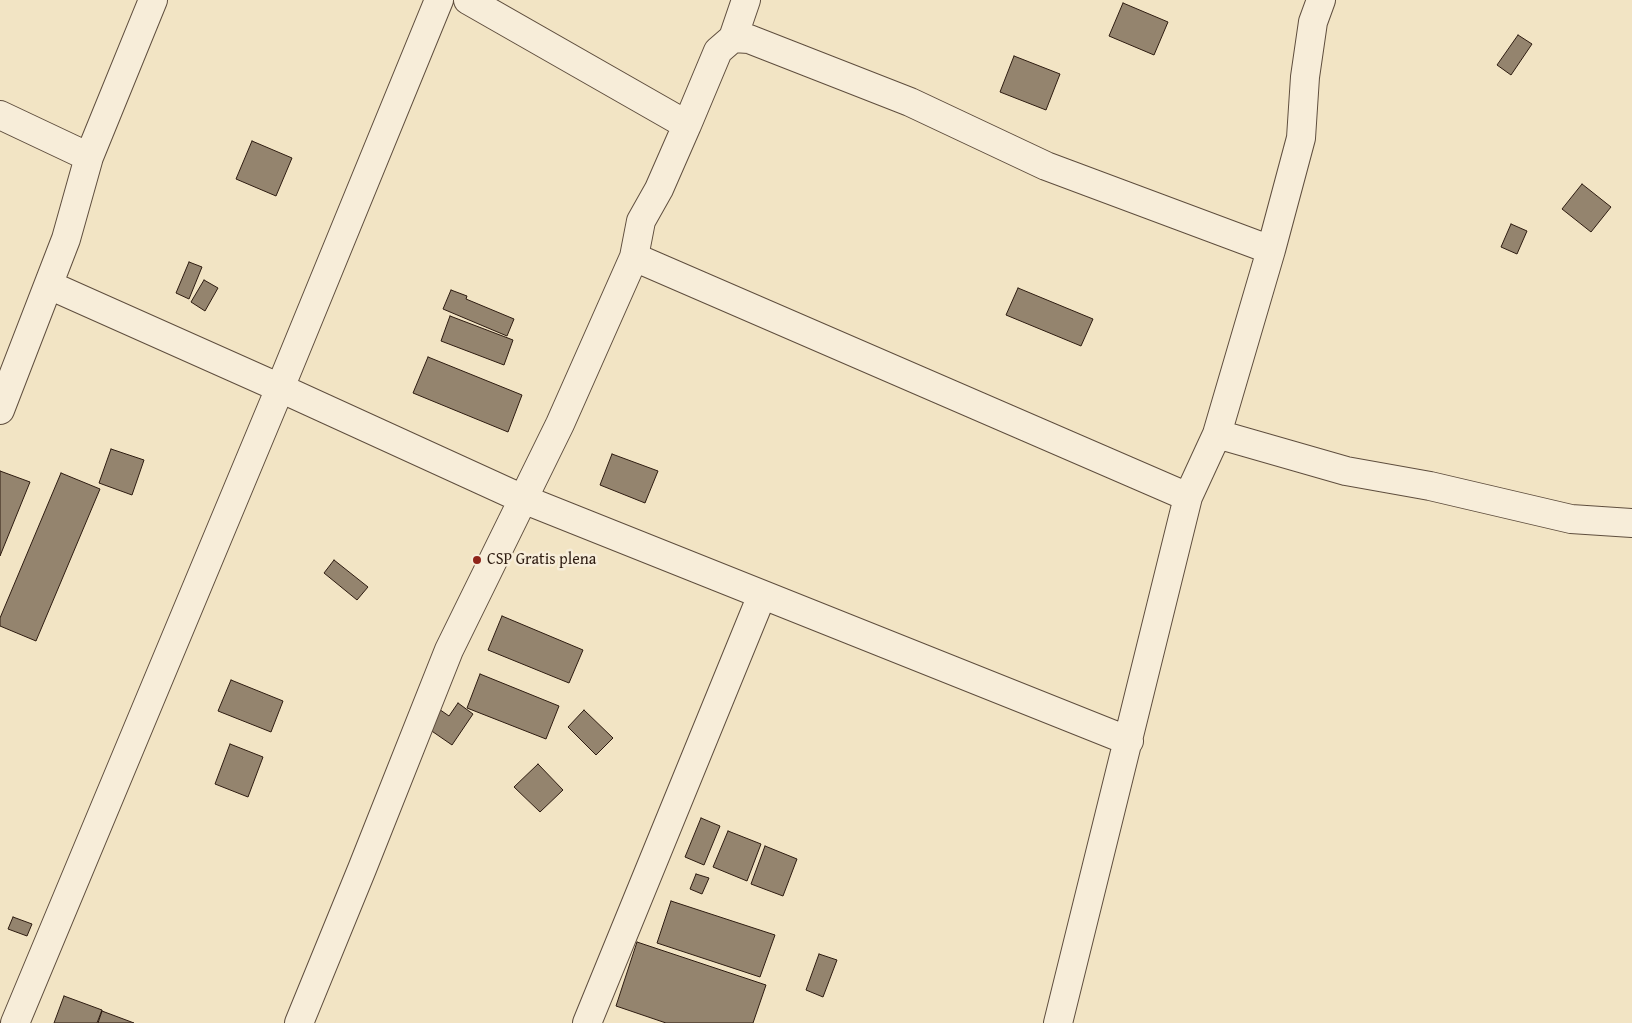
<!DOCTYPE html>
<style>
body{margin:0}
canvas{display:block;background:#f2e4c4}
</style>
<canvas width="1632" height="1023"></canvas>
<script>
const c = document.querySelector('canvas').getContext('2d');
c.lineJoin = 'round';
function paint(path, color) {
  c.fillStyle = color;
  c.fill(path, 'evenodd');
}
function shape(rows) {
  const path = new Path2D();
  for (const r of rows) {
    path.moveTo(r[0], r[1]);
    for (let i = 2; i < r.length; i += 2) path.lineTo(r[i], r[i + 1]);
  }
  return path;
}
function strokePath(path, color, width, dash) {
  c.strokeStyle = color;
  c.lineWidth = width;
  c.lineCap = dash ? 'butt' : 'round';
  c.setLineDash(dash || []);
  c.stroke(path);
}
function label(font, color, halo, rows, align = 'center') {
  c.font = font + ' "Gentium Book Plus",serif';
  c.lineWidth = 5;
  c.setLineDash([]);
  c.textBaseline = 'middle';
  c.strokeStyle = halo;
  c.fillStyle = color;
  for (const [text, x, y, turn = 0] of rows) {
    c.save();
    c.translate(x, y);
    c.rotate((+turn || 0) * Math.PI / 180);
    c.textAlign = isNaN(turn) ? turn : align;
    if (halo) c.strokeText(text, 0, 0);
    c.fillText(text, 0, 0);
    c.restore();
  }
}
const building = shape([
 [1123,3,1168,22,1154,55,1109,36,1123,3],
 [1518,35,1532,44,1511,75,1497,65,1518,35],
 [1014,56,1060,74,1046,110,1000,92,1014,56],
 [252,141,292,158,276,196,236,179,252,141],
 [1582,184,1611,207,1591,232,1562,209,1582,184],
 [1511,224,1527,231,1517,254,1501,247,1511,224],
 [189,262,202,267,189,299,176,293,189,262],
 [204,280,218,288,205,311,191,302,204,280],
 [1018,288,1093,319,1081,346,1006,315,1018,288],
 [451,290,467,296,466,299,514,319,507,336,443,309,451,290],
 [450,316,513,340,504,365,441,341,450,316],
 [428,357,522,395,508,432,413,393,428,357],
 [111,449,144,460,132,495,99,483,111,449],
 [612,454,658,471,645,503,600,485,612,454],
 [0,471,30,482,0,556,0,471],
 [61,473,100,489,36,641,0,626,0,618,61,473],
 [334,560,368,587,357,600,324,573,334,560],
 [502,616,583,650,569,683,488,650,502,616],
 [480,674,559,706,546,739,467,708,480,674],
 [231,680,283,701,271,732,218,711,231,680],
 [458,703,473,714,452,745,423,725,436,707,449,716,458,703],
 [584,710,613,738,596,755,568,727,584,710],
 [230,744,263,757,248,797,215,784,230,744],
 [538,764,563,790,540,812,514,787,538,764],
 [701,818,720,826,704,865,685,857,701,818],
 [728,831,761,844,747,881,713,867,728,831],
 [765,846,797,859,783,896,751,884,765,846],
 [696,874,709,878,702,894,690,889,696,874],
 [671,901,775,935,760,977,657,943,671,901],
 [13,917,32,924,27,936,8,929,13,917],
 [637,942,766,985,753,1023,666,1023,616,1006,637,942],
 [819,954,837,960,823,997,806,990,819,954],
 [64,996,102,1010,97,1023,54,1023,64,996],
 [102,1011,134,1023,98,1023,102,1011]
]);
const minor = shape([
 [468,0,687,125,718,51,733,38,749,39,910,102,1046,166,1271,250],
 [733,38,746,0],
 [0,115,89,157],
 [634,257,1188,497],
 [49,285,280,388,523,499,1129,741],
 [0,410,66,239,89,157,153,0],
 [1217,434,1346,471,1430,486,1571,519,1632,523],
 [15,1023,280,388,439,0],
 [299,1023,362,869,449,650,560,424,634,257,641,221,659,189,687,125],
 [587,1023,762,595],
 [1058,1023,1188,497,1217,434,1271,250,1301,138,1305,77,1313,22,1321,0]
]);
const markers = [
 [477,560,5,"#8f2418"]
];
const poiNames = [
 ["CSP Gratis plena",487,560]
];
paint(building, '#94846e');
strokePath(building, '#2e1c11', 1);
strokePath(minor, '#5f4e3e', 30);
strokePath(minor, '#f7edd9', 28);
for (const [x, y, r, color] of markers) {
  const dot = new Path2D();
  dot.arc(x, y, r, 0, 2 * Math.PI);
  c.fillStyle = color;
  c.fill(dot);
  strokePath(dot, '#f7edd9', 2);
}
label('16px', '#2e1c11', '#f7edd9', poiNames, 'left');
</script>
